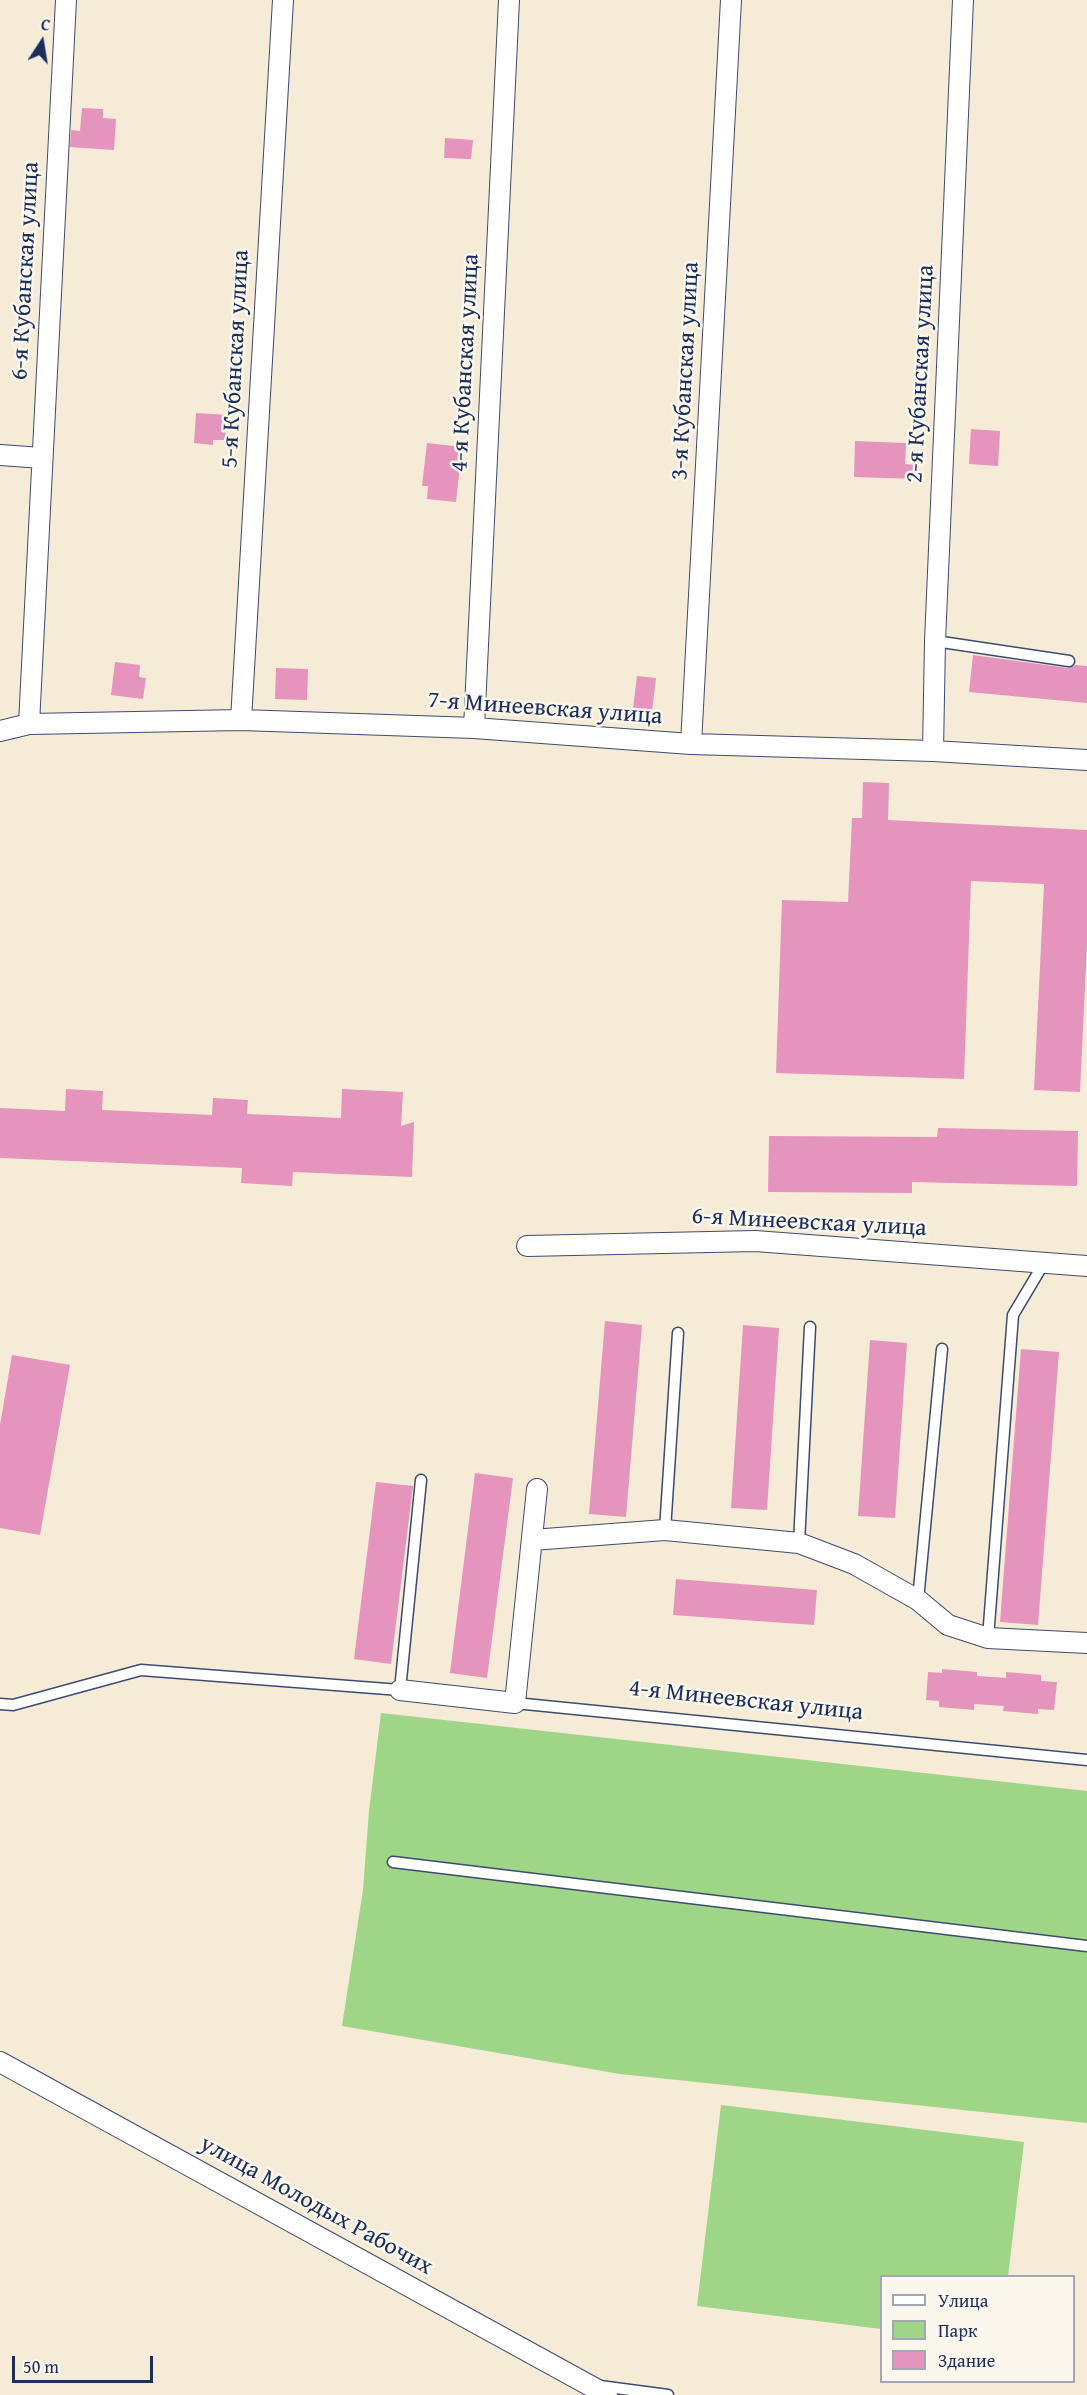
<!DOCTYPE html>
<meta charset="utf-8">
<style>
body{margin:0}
#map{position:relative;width:1087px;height:2395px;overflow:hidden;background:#f6ebd7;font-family:"Gentium Book Plus",serif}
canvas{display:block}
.legend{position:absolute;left:880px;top:2275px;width:195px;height:108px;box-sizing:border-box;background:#fbf7ec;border:2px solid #a1a7b3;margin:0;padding:8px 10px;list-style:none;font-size:18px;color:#1b2f5e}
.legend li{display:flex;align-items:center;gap:12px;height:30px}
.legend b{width:30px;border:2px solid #a1a7b3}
.north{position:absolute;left:12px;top:12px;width:60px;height:60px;-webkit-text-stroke:4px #fbf7ec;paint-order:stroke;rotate:12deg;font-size:16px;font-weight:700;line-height:24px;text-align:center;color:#1b2f5e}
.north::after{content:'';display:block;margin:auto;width:21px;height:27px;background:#1b2f5e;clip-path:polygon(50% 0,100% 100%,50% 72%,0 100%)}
.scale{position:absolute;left:12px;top:2356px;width:141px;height:27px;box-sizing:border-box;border:3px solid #1b2f5e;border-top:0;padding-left:8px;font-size:18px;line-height:21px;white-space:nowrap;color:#1b2f5e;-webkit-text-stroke:4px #fbf7ec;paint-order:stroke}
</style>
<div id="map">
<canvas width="1087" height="2395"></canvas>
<ul class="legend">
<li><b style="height:8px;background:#fff"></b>Улица</li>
<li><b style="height:16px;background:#9ed586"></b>Парк</li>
<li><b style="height:16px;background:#e494bd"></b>Здание</li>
</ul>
<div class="north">С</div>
<div class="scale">50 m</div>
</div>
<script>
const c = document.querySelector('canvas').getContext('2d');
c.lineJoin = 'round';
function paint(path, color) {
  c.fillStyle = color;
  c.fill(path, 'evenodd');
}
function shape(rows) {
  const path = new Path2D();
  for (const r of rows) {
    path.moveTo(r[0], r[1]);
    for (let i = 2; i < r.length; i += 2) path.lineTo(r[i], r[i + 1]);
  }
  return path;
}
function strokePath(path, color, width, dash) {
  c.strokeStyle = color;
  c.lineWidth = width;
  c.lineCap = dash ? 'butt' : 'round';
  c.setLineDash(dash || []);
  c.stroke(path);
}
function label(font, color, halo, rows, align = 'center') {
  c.font = font + ' "Gentium Book Plus",serif';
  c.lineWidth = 5;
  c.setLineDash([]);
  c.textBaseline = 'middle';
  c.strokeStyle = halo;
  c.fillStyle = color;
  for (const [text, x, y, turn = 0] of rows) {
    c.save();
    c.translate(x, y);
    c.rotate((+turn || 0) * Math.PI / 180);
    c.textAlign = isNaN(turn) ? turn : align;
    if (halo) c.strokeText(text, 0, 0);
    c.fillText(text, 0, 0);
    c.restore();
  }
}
const green = shape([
 [381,1713,1087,1791,1087,2123,620,2074,342,2026,363,1890,369,1811],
 [721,2105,1024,2142,1008,2276,882,2276,881,2329,697,2306]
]);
const building = shape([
 [82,108,103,109,103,118,116,119,114,150,70,147,71,130,80,131],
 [445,138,473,140,471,159,444,158],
 [196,413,227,415,225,440,213,440,213,445,194,443],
 [971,429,1000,431,998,466,969,464],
 [855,441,906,443,905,464,917,465,917,479,854,477],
 [427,443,462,447,456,502,427,499,428,486,422,486],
 [973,655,1068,668,1075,665,1087,666,1087,703,969,692],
 [115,662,140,665,139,677,146,678,143,699,111,695],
 [276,668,308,669,307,700,275,699],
 [637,676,656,678,651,719,632,717],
 [863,782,889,783,888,820,1087,830,1087,943,1080,1092,1034,1090,1044,884,971,881,964,1079,776,1073,782,900,848,902,852,818,862,818],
 [66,1089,103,1091,102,1110,212,1115,213,1098,248,1100,247,1114,341,1118,342,1089,403,1092,401,1126,414,1122,412,1177,293,1172,292,1186,241,1183,242,1168,0,1158,0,1108,65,1111],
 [938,1128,1078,1131,1077,1186,912,1182,912,1193,768,1192,769,1136,937,1137],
 [605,1321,642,1325,626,1517,589,1514],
 [743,1325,779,1328,767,1510,731,1508],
 [870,1340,907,1343,895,1518,858,1516],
 [1021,1349,1059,1352,1038,1625,1000,1622],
 [12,1355,70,1365,40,1535,0,1528,0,1425],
 [475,1473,513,1478,487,1678,450,1673],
 [376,1482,413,1486,391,1664,354,1659],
 [676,1579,817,1590,814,1625,673,1615],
 [942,1669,977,1672,977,1676,1006,1678,1006,1672,1041,1675,1041,1681,1057,1682,1054,1710,1038,1709,1038,1714,1003,1711,1004,1706,974,1704,974,1710,939,1707,939,1701,926,1700,928,1672,942,1673]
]);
const service = shape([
 [935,641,1069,661],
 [665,1530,678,1333],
 [799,1543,810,1327],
 [918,1600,942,1349],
 [988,1638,1013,1315,1044,1263],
 [515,1703,1087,1760],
 [0,1704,13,1705,141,1670,400,1690,421,1480],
 [393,1862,1087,1946],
 [600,2386,668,2395]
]);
const minor = shape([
 [0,455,42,458],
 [241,720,283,0],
 [29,724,66,0],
 [474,728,509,0],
 [0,731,29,724,241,720,474,728,691,744,933,751,1087,760],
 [691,744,731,0],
 [933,751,935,641,963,0],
 [527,1246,755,1241,1087,1266],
 [532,1540,665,1530,799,1543,854,1564,918,1600,948,1625,988,1638,1087,1643],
 [400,1690,515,1703,537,1489],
 [0,2062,607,2395]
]);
const streetNames = [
 ["6-я Кубанская улица",26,271,-87],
 ["5-я Кубанская улица",236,359,-87],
 ["4-я Кубанская улица",466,363,-87],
 ["3-я Кубанская улица",686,371,-87],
 ["2-я Кубанская улица",921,374,-87],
 ["7-я Минеевская улица",545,709,4],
 ["6-я Минеевская улица",809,1223,3],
 ["4-я Минеевская улица",746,1701,6],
 ["улица Молодых Рабочих",316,2206,29]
];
paint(green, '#9ed586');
paint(building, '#e494bd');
strokePath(service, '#3c4b70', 13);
strokePath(minor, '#3c4b70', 22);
strokePath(service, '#fff', 10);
strokePath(minor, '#fff', 20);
label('24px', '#1b2f5e', '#fbf7ec', streetNames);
</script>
